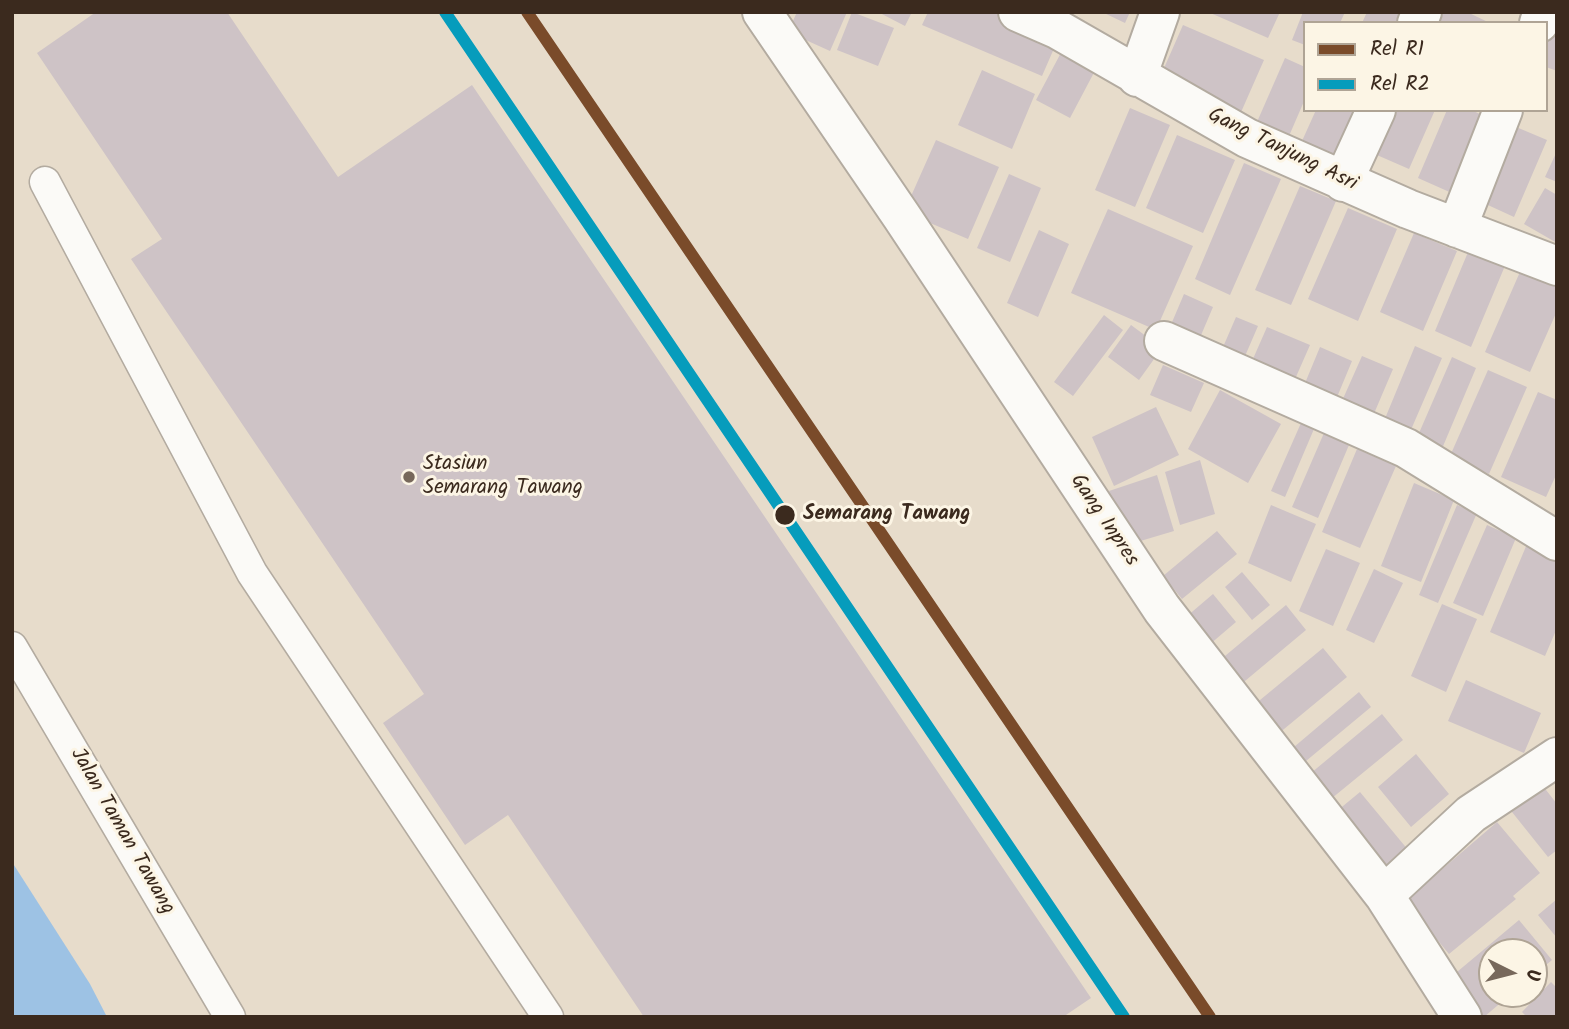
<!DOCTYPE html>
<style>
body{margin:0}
#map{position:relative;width:1569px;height:1029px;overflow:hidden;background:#e7dccb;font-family:Kalam,sans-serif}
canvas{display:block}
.frame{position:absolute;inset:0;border:14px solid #3b2a1e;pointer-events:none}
.legend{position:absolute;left:1303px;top:21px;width:245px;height:91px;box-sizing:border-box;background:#fcf5e5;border:2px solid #afa495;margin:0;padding:9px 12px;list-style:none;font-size:21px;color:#3b2a1e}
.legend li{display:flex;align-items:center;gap:14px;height:35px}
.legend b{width:35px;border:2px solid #afa495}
.north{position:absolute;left:1478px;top:938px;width:70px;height:70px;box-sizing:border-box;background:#fcf5e5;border:2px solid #afa495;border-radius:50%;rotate:96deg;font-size:19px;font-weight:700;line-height:28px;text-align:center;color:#3b2a1e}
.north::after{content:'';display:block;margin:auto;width:24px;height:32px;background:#77685b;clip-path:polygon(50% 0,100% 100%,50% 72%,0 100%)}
</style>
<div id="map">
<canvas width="1569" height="1029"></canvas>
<div class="frame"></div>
<ul class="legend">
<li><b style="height:9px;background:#7a4b2a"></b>Rel R1</li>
<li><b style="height:9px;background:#069cbc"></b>Rel R2</li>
</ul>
<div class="north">U</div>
</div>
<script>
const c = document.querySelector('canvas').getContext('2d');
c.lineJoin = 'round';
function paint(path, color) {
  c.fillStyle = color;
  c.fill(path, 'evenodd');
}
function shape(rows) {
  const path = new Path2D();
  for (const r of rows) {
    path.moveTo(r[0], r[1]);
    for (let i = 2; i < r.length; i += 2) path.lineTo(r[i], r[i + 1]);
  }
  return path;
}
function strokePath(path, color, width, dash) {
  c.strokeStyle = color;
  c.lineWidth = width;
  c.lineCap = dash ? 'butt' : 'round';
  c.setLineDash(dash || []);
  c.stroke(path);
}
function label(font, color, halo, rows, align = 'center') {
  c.font = font + ' Kalam,sans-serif';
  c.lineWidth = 6;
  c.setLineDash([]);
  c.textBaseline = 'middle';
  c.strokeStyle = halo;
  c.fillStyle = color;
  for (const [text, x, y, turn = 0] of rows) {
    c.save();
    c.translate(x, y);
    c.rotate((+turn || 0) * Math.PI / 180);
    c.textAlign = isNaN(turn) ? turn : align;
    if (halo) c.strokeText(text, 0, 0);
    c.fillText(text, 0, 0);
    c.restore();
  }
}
const water = shape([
 [12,862,90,984,107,1017,12,1017]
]);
const building = shape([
 [96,12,227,12,338,177,472,85,1091,998,1063,1017,644,1017,508,815,465,845,383,723,424,694,131,259,162,239,37,53],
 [797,12,847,12,830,51,788,32],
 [852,12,894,28,878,66,837,50],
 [878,12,912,12,905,26],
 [928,12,1001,12,1059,37,1042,76,922,25],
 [1102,12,1130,12,1125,23],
 [1208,12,1280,12,1268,38],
 [1303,12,1345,12,1340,23,1305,23,1305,45,1292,40],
 [1367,12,1406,12,1401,23,1362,23],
 [1432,12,1467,12,1490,23,1428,23],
 [1557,12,1557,71,1546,67,1546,26],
 [1183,25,1264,60,1238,119,1157,84],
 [1064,47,1098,65,1070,118,1036,100],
 [1285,58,1305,67,1305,99,1289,136,1257,122],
 [982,70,1035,94,1012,149,958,125],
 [1130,108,1170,125,1135,207,1095,190],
 [1316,110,1371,110,1347,163,1302,141],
 [1388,110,1435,110,1409,169,1370,152],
 [1447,110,1471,110,1496,121,1463,198,1418,178],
 [1509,124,1547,140,1514,217,1477,200],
 [1177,135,1235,160,1203,233,1146,208],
 [936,140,999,167,968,239,904,212],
 [1557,151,1557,182,1545,177],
 [1244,163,1281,179,1230,295,1195,279],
 [1009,174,1041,188,1010,262,977,248],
 [1300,186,1336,201,1291,305,1255,290],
 [1545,188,1557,195,1557,243,1524,224],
 [1348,208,1397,229,1358,321,1308,299],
 [1108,209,1193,246,1156,330,1071,293],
 [1039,230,1069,244,1038,317,1007,303],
 [1414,233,1457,251,1423,331,1380,312],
 [1471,245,1507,261,1471,347,1435,331],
 [1523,265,1557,280,1557,311,1530,372,1485,352],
 [1184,294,1213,307,1196,347,1167,334],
 [1104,315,1123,330,1073,396,1054,382],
 [1236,317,1258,326,1239,370,1217,361],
 [1131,325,1162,348,1139,380,1108,357],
 [1267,327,1310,345,1292,386,1249,368],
 [1415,346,1442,358,1410,432,1384,421],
 [1320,347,1352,361,1335,402,1303,388],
 [1362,356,1393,369,1370,423,1338,410],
 [1452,357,1476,368,1441,451,1416,440],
 [1163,365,1204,383,1191,412,1150,395],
 [1488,370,1527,387,1489,474,1450,456],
 [1220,390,1281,424,1248,483,1188,449],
 [1538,392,1557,400,1557,473,1546,497,1501,477],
 [1156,407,1179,455,1114,486,1092,437],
 [1301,423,1314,429,1285,497,1271,491],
 [1324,433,1349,445,1318,518,1292,507],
 [1357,449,1396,466,1360,548,1322,532],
 [1200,460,1215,514,1180,525,1165,472],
 [1157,475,1174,531,1127,545,1109,491],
 [1414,483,1454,500,1421,582,1381,566],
 [1271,505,1316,524,1291,582,1248,563],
 [1457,505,1477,513,1438,603,1419,595],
 [1487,525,1516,538,1483,616,1453,603],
 [1217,531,1237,554,1182,599,1163,576],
 [1527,544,1557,557,1557,628,1545,656,1490,632],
 [1326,549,1360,563,1333,626,1299,611],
 [1374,569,1403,583,1374,643,1346,630],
 [1242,572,1270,605,1252,620,1225,587],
 [1213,594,1236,622,1209,645,1186,617],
 [1442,604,1477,619,1446,692,1411,676],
 [1286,605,1306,630,1239,686,1219,661],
 [1323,648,1347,677,1278,734,1254,705],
 [1466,680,1541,713,1524,753,1448,721],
 [1359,692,1371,707,1306,761,1294,747],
 [1382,714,1403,740,1326,803,1305,778],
 [1416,754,1449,794,1411,827,1378,787],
 [1539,781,1557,804,1557,850,1548,857,1508,807],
 [1360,792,1409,851,1386,870,1337,811],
 [1497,822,1540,873,1513,896,1516,899,1449,954,1405,901],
 [1557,899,1557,938,1538,915],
 [1519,920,1552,960,1534,975,1534,952,1492,952,1492,994,1511,994,1484,1017,1451,977],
 [1551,982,1557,988,1557,1017,1527,1017,1522,1012]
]);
const lane = shape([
 [45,182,252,573,548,1017],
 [12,647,230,1017]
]);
const street = shape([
 [762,12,902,217,1162,609,1384,895,1462,1017],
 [1018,12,1057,29,1247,138,1408,209,1557,266],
 [1417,23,1422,12],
 [1539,23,1543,12],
 [1137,77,1160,12],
 [1343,182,1376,110],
 [1457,228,1503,110],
 [1164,341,1406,448,1557,541],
 [1384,895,1471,814,1557,757]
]);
const rail1 = shape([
 [527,12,1210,1017]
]);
const rail2 = shape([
 [445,12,1124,1017]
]);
const markers = [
 [409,477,7,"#77685b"],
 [785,515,11,"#3b2a1e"]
];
const streetNames = [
 ["Gang Tanjung Asri",1282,151,26],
 ["Gang Inpres",1103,521,56],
 ["Jalan Taman Tawang",121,832,60]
];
const poiNames = [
 ["Stasiun",423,465],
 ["Semarang Tawang",423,489]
];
const stopNames = [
 ["Semarang Tawang",803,515]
];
paint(water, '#9dc2e4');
paint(building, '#cec3c6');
strokePath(lane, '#b3aba0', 33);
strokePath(street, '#b3aba0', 42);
strokePath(lane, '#fbfaf7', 30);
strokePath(street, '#fbfaf7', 38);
strokePath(rail1, '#7a4b2a', 12);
strokePath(rail2, '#069cbc', 12);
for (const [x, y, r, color] of markers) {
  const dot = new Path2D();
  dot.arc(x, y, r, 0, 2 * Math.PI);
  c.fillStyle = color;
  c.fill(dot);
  strokePath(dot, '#fcf5e5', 2.5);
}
label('21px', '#3b2a1e', '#fcf5e5', streetNames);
label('21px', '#3b2a1e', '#fcf5e5', poiNames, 'left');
label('bold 21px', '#3b2a1e', '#fcf5e5', stopNames, 'left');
</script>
